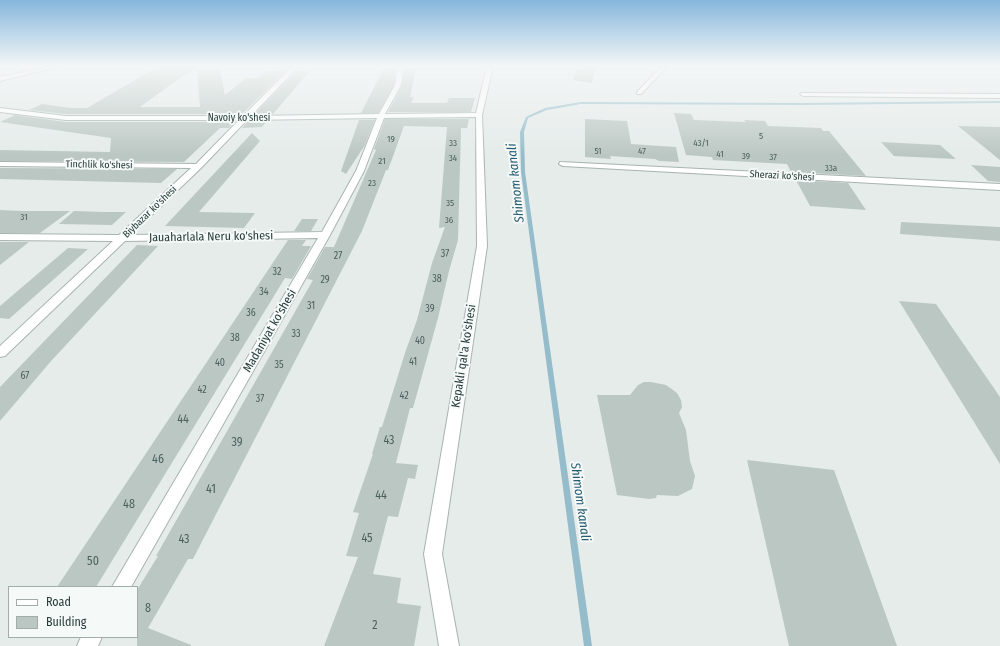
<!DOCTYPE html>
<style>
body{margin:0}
#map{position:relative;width:1000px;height:646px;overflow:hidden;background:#e5ecea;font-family:"Fira Sans Condensed",sans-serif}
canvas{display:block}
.legend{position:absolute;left:8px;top:586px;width:130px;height:52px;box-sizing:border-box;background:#f5f9f8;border:1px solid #a2adab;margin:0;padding:5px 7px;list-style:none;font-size:12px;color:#263c38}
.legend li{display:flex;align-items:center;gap:8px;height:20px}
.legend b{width:20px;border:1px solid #a2adab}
</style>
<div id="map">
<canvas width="1000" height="646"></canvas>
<ul class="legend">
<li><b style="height:5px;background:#fff"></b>Road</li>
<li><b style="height:11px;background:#bbc7c3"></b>Building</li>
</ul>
</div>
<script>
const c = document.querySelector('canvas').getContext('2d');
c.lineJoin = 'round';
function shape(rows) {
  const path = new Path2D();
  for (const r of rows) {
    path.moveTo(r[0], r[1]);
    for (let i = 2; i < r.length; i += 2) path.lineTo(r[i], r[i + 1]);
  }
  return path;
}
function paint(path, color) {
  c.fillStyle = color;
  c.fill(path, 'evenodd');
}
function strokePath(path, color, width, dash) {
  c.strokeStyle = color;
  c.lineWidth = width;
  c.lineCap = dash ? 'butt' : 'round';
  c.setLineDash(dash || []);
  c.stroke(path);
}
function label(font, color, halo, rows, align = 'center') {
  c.font = font + ' "Fira Sans Condensed",sans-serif';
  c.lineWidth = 4;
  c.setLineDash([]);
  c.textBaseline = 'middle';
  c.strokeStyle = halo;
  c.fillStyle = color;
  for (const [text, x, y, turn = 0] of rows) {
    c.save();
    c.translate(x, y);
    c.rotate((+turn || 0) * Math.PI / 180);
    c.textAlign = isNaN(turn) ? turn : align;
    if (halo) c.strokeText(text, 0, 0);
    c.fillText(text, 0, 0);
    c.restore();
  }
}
const stream = shape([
 [1000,101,1000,103,800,105,581,104,547,110,528,118,524,132,525,172,592,646,584,646,521,172,520,132,526,117,545,108,581,102,800,103,1000,101]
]);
const building = shape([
 [159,66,198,67,180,78,140,107,200,107,197,69,220,69,225,95,246,78,258,78,266,71,286,71,242,114,66,114,29,110,42,104,71,108,87,108],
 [578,66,596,66,592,83,573,80],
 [384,68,396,68,394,85,378,113,361,113],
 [405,68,416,68,410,97,414,97,411,103,447,103,449,98,475,98,471,112,388,112,402,86],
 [296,71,310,71,273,114,255,114],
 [674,113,691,114,694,120,746,122,744,120,765,121,768,126,821,128,823,131,829,131,866,176,791,172,787,164,713,160,712,157,686,155],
 [15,115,66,122,235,122,229,128,220,128,184,162,0,161,0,150,110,152,111,138,0,122],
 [385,119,469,119,467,128,461,128,458,240,449,271,438,318,413,408,410,408,396,463,418,465,415,479,408,478,398,517,388,516,373,574,401,578,397,603,421,606,414,646,324,646,358,557,346,556,359,513,353,512,373,454,372,454,380,427,382,427,406,350,417,320,432,263,445,227,439,228,447,127,404,126,388,170,386,170,362,231,193,559,188,559,148,628,191,645,191,646,137,646,137,590,158,556,156,556,313,280,307,279,325,247,334,247,376,150,374,149],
 [585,119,627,121,631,144,676,147,679,162,659,161,655,159,610,156,611,159,585,157],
 [359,120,375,120,365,145,346,174,341,171],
 [248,121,267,121,262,127,242,128],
 [958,126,1000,127,1000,160],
 [252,133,260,141,199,212,255,213,244,228,165,226],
 [881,142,940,145,956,159,894,156],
 [971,165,1000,167,1000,182,988,181],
 [0,168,177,169,161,183,0,179],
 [796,180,848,183,866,210,810,206],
 [0,210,22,211,70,211,40,233,0,233],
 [74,211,104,212,126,212,112,225,59,224],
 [302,219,318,219,311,231,294,231],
 [901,222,1000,227,1000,241,900,234],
 [288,240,306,240,302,246,311,246,292,279,285,278,96,587,57,587],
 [0,242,29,242,0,265],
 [137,245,158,246,52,360,0,421,0,387],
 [68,248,88,249,9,319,0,318,0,306],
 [899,301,936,304,1000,397,1000,464],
 [644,382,651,382,666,385,677,393,681,400,682,407,679,413,686,430,690,461,695,476,692,489,678,496,657,495,656,498,649,499,617,495,597,395,630,395,638,385],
 [747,460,834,470,897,646,789,646]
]);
const lane = shape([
 [801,93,1000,94,1000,98,803,96,800,94,801,93]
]);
const street = shape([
 [293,66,299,66,251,116,379,114,395,85,398,66,404,66,401,85,385,114,476,113,487,66,493,66,482,115,487,246,442,554,459,646,439,646,424,554,477,246,476,117,384,118,364,171,330,235,131,587,112,587,318,238,125,241,5,356,0,357,0,346,113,241,0,240,0,234,119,235,191,168,0,166,0,162,196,164,239,120,66,120,0,112,0,108,66,116,243,116,293,66],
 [377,118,356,171,322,232,131,235,201,168,247,120,377,118],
 [662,66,668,66,641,94,637,94,637,92,662,66],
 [560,162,1000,184,1000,190,563,166,559,164,560,162],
 [81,637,102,637,98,646,77,646,81,637]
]);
const secondary = shape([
 [52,66,62,66,0,81,0,77,52,66]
]);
const farNumbernames = [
 ["5",761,136],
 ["19",391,139],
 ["33",453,143],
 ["43/1",701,143],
 ["51",598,151],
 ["47",642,151],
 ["41",720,154],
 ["39",746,156],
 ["37",773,157],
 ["34",453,158],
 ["21",382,161],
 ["33a",831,168],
 ["23",372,183],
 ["35",450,203],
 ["31",24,217],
 ["36",449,220]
];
const farStreetnames = [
 ["Navoiy ko'shesi",239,118],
 ["Tinchlik ko'shesi",99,165,1],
 ["Sherazi ko'shesi",782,176,3],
 ["Biybazar ko'shesi",150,212,-44]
];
const numberNames = [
 ["37",445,254],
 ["27",338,256],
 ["32",277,272],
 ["38",437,279],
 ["29",325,280],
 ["34",264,292],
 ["31",311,306],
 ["39",430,309],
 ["36",251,313],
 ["33",296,334],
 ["38",235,338],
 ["40",420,341],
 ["41",413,362],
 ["40",220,363],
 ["35",279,365],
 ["67",25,376],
 ["42",202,390],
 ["42",404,396],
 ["37",260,399]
];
const streetNames = [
 ["Jauaharlala Neru ko'shesi",211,237,-1],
 ["Madaniyat ko'shesi",270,331,-60],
 ["Kepakli qal'a ko'shesi",464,356,-81]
];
const nearNumbernames = [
 ["44",183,420],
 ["43",389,441],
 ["39",237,443],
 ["46",158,460],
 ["41",211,490],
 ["44",381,496],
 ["48",129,505],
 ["45",367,539],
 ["43",184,540],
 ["50",93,562],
 ["8",148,609],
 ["2",375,626]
];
const waterNames = [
 ["Shimom kanali",516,183,-96],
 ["Shimom kanali",580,502,82]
];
paint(stream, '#94bcca');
paint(building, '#bbc7c3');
strokePath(lane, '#a8b4b1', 2);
strokePath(street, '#a8b4b1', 2);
strokePath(secondary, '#a2b4af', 2);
paint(lane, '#fff');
paint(street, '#fff');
paint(secondary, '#fff');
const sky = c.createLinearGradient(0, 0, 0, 156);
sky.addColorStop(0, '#86b7dc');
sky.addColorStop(0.42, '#f3f6f6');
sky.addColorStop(1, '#f3f6f600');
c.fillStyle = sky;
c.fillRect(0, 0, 1000, 156);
label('9px', '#4b5f5b', null, farNumbernames);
label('10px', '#263c38', '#f5f9f8', farStreetnames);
label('10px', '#4b5f5b', null, numberNames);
label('12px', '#263c38', '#f5f9f8', streetNames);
label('12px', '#4b5f5b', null, nearNumbernames);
label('italic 13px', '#275d71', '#f5f9f8', waterNames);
</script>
